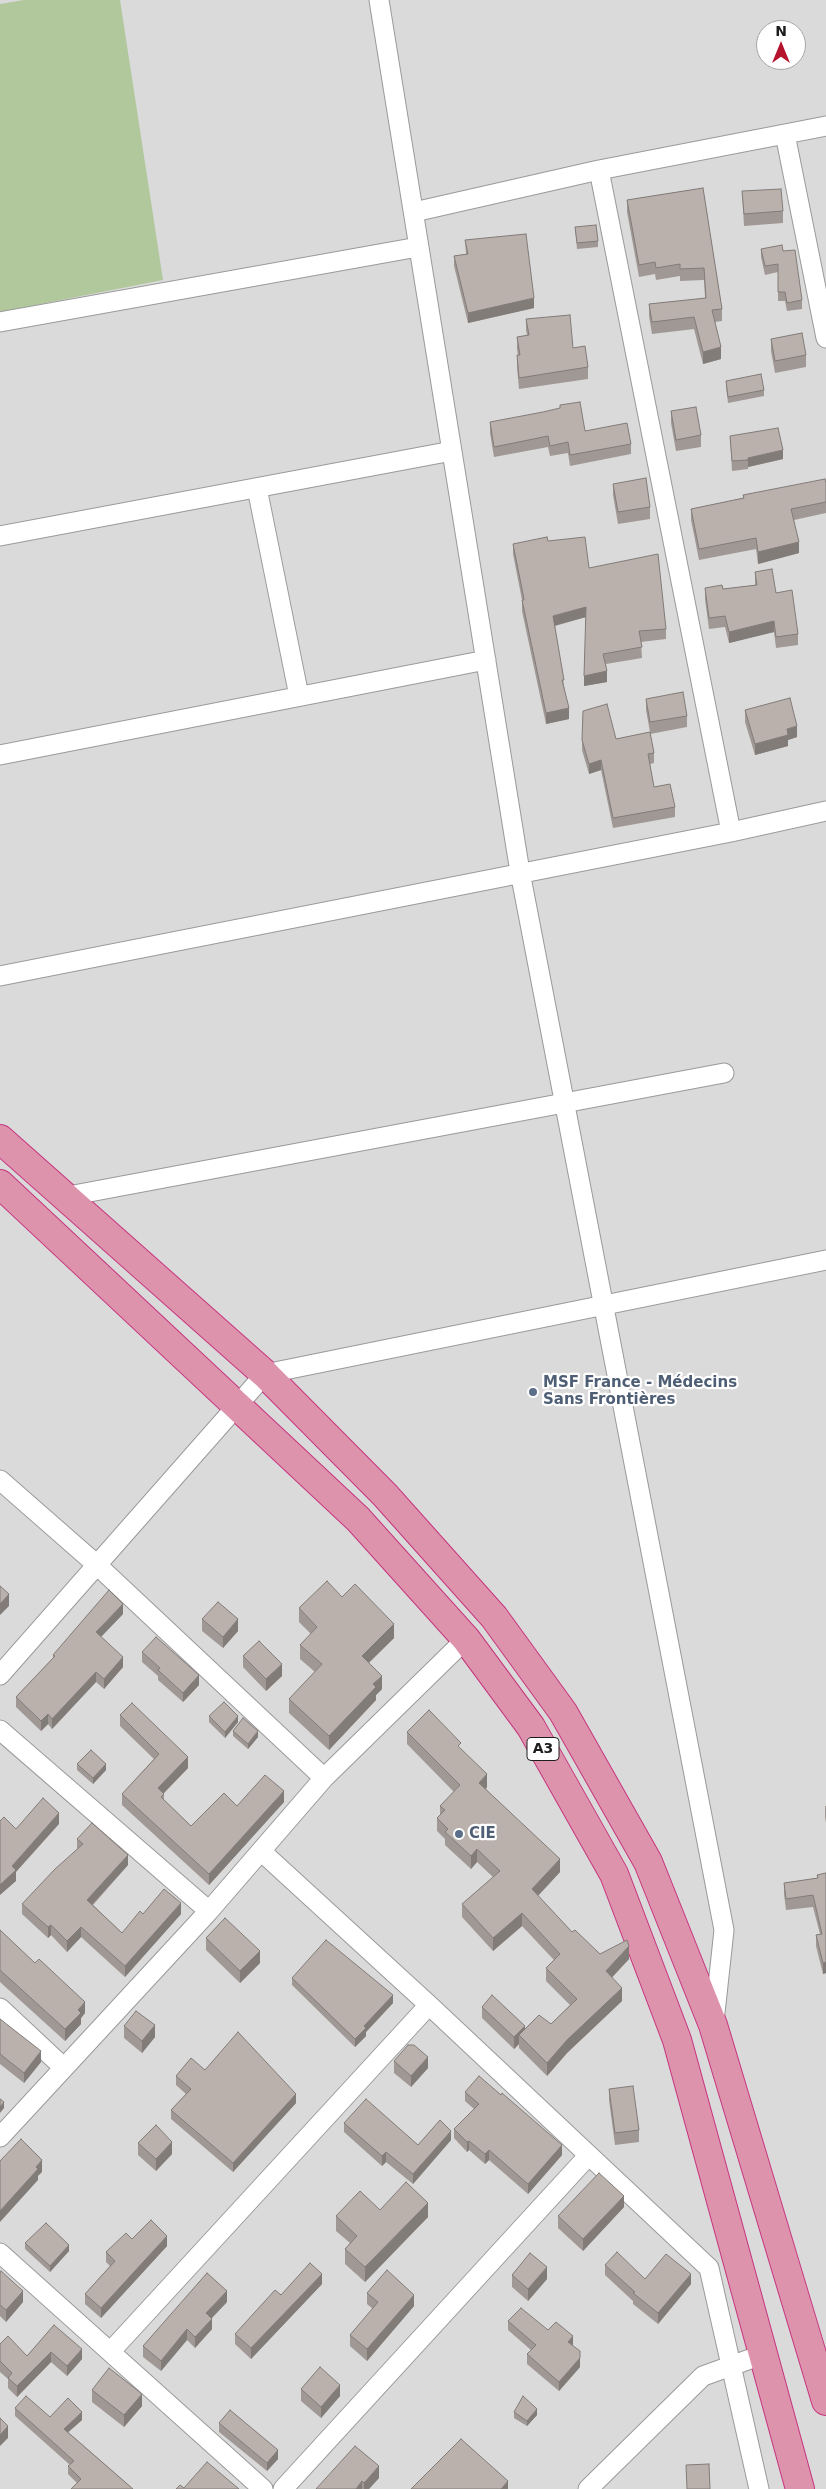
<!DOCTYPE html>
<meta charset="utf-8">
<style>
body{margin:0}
#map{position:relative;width:826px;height:2489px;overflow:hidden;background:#ede8e4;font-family:"DejaVu Sans",sans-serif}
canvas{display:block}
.north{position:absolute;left:756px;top:20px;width:50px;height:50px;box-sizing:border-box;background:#fff;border:1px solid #a5a5a5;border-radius:50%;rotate:0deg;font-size:14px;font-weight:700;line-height:20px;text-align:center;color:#1d1d1d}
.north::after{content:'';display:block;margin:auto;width:18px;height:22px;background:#b6142e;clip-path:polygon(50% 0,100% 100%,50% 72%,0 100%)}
</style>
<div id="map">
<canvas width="826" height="2489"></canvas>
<div class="north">N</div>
</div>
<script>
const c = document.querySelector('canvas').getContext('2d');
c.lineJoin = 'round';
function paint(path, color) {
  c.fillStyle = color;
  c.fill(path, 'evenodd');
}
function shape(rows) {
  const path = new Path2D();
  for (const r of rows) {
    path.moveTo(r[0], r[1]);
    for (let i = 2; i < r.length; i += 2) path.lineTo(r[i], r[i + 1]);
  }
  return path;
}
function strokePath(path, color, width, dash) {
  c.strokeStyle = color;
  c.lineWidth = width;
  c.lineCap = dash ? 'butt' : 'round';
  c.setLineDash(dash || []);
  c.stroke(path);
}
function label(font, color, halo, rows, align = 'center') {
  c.font = font + ' "DejaVu Sans",sans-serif';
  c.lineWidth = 4.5;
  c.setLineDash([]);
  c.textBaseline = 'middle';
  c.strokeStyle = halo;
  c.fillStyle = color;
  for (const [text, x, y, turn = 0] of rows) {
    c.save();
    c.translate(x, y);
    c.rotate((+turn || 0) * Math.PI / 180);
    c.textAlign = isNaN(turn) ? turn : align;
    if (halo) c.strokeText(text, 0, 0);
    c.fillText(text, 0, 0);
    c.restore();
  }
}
const residential = shape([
 [0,0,826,0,826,2489,0,2489],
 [766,30,796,30,796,60,766,60]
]);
const forest = shape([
 [24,0,120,0,163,280,0,312,0,4]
]);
const street = shape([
 [379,0,520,872,724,1930,714,2022],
 [785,134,826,338],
 [599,170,731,832],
 [414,212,599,170,826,126],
 [0,322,418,247],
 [257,488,299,696],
 [0,536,452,451],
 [0,755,486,660],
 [0,976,731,832,826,811],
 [63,1197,724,1073],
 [0,1480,97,1565,324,1778],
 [0,1675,265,1374,826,1260],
 [0,1730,209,1911],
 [262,1852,429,2005,709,2268,759,2489],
 [0,2008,63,2067],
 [0,2137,209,1911,324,1778,466,1639],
 [0,2253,263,2489],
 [111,2351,429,2005],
 [283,2489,589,2155],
 [588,2489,703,2376,764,2354]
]);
const highway = shape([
 [0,1139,265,1374,385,1495,494,1617,563,1712,648,1862,713,2025,826,2401],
 [0,1184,358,1519,466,1639,531,1727,614,1874,677,2040,800,2489]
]);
const wall = shape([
 [703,188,722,309,722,321,715,322,721,359,703,364,694,329,652,334,649,316,649,304,705,298,704,280,680,281,680,276,656,280,655,274,639,277,627,212,627,200],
 [742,191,783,211,783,223,744,226],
 [575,227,598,241,598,247,577,249],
 [465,240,534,308,468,323,454,266,454,256,466,254],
 [761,249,783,251,802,300,802,309,787,311,785,301,778,301,778,272,765,275,761,257],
 [526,319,573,348,588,367,588,379,519,389,517,367,517,355,518,355,517,349,517,337,527,335,526,330],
 [771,339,806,355,806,367,775,373,771,351],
 [726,381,764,390,764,396,728,403,726,387],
 [671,411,701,435,701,447,676,451,671,423],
 [490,422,585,431,631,444,631,454,570,466,568,453,550,456,548,447,494,457,490,433],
 [730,436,783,459,748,467,748,469,732,471],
 [826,483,826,513,794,520,799,553,758,564,756,549,699,560,691,520,691,509,743,498,743,495],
 [613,484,650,507,650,519,618,524,613,495],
 [548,541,589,568,666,629,666,639,641,642,642,658,606,664,607,682,584,686,586,617,555,626,569,719,546,724,522,611,522,600,513,554,513,544],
 [755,572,776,593,798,634,798,645,776,648,774,632,729,643,725,627,709,629,705,599,705,588,723,589,755,585],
 [646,699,687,716,687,727,650,734,654,753,654,763,650,764,654,787,675,807,675,817,613,828,601,770,589,774,582,750,582,740,616,739,650,732,646,710],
 [745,710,797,737,788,740,788,746,755,755,745,722],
 [342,1597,394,1638,369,1663,382,1689,376,1695,376,1700,329,1750,289,1713,289,1699,315,1672,300,1659,300,1645,311,1634,299,1622,299,1608],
 [123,1614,101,1637,123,1667,104,1689,96,1682,52,1729,48,1724,41,1731,16,1707,16,1697,53,1658,53,1655],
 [202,1619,238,1631,223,1648,202,1631],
 [142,1652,199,1685,183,1702,158,1680,158,1676,142,1662],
 [243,1656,282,1676,266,1691,243,1667],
 [120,1715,188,1768,164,1793,164,1800,191,1826,237,1806,284,1802,209,1885,122,1805,122,1794,154,1759,120,1726],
 [209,1716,238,1722,225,1738,209,1722],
 [233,1731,258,1737,248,1749,233,1736],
 [407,1732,461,1749,487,1787,486,1789,560,1872,538,1896,572,1932,600,1954,629,1959,612,1977,622,2001,567,2053,547,2076,519,2048,519,2044,514,2049,482,2018,482,2007,525,2029,551,2024,570,2005,546,1981,546,1968,554,1960,522,1926,493,1951,462,1917,462,1904,493,1877,477,1862,471,1869,445,1845,445,1839,437,1831,437,1818,440,1815,440,1806,454,1792,407,1744],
 [77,1764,106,1770,93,1784,77,1770],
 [825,1806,826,1806,826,1823,825,1817],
 [77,1839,128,1865,93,1905,122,1933,143,1914,181,1914,125,1977,81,1937,67,1952,51,1935,48,1938,22,1914,22,1904,77,1849],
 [826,1873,826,1973,823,1974,816,1946,816,1935,820,1934,813,1907,786,1910,784,1894,784,1883,817,1878,817,1875],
 [0,1930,85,2013,81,2018,81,2024,65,2041,0,1982],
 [206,1938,260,1963,240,1983,206,1950],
 [292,1978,393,2003,366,2032,366,2036,355,2047,292,1985],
 [0,2019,41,2062,24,2083,0,2064],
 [124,2026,155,2037,142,2053,124,2038],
 [394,2061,428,2068,411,2087,394,2073],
 [205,2070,296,2103,233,2172,171,2119,171,2110,186,2094,176,2085,176,2076],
 [609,2089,639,2130,639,2142,615,2145,609,2100],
 [465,2092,562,2155,528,2194,489,2160,485,2164,469,2150,467,2152,454,2138,454,2129,474,2109,465,2101],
 [344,2123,418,2145,451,2140,413,2184,386,2162,382,2166,344,2132],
 [138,2143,172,2154,156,2171,138,2155],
 [624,2207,583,2251,558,2228,558,2216],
 [380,2210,428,2217,365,2282,345,2264,345,2249,350,2243,336,2231,336,2216],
 [132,2239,167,2246,101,2318,85,2304,85,2294,110,2266,106,2262,106,2252],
 [25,2243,69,2251,50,2272,25,2249],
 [605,2265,645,2279,691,2284,658,2324,633,2304,633,2301,605,2275],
 [0,2273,23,2302,6,2322,0,2316],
 [512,2275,547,2279,528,2301,512,2287],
 [322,2284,251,2359,235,2344,235,2334,281,2295],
 [367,2293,414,2306,367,2361,350,2346,350,2335,373,2309,367,2304],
 [227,2302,212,2318,212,2329,195,2348,187,2340,161,2371,143,2357,143,2346],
 [508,2321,548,2330,572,2346,580,2367,559,2391,527,2364,527,2354,531,2350,508,2330],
 [54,2325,82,2359,67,2376,51,2362,17,2397,8,2388,8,2379,0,2372,0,2344,27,2356],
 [301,2389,340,2396,321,2418,301,2401],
 [92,2390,142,2406,124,2427,92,2402],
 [15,2408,50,2417,82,2420,68,2432,131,2487,77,2483,68,2474,68,2466,70,2465,15,2416],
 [514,2412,537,2415,527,2426,514,2418],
 [219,2423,278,2459,267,2471,219,2432],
 [379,2478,369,2489,316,2489]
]);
const shadedWall = shape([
 [534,298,534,308,468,323,468,313],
 [721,347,721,359,703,364,703,352],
 [783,450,783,459,748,467,748,458],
 [799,542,799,553,758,564,758,552],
 [586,607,586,617,553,626,553,616],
 [774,621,774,632,729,643,729,632],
 [607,671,607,682,584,686,584,676],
 [569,708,569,719,546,724,546,713],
 [797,726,797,737,788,740,788,746,755,755,755,744,787,729],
 [601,760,601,770,589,774,589,764],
 [9,1594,9,1606,0,1615,0,1604],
 [123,1604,123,1614,96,1642,96,1632],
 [238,1619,238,1631,223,1648,223,1637],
 [394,1624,394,1638,362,1669,362,1656],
 [123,1657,123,1667,104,1689,104,1679],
 [282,1664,282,1676,266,1691,266,1679],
 [96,1672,96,1682,52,1729,52,1719],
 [199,1675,199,1685,183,1702,183,1693],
 [382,1676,382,1689,376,1695,376,1700,329,1750,329,1736,373,1684],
 [48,1714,48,1724,41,1731,41,1721],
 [238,1716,238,1722,225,1738,225,1732],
 [258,1731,258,1737,248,1749,248,1744],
 [188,1757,188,1768,158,1799,158,1788],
 [106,1764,106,1770,93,1784,93,1778],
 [487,1774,487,1787,479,1796,479,1783],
 [284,1791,284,1802,209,1885,209,1874],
 [59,1813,59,1824,16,1872,16,1881,0,1895,0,1885,12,1866],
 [477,1849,477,1862,471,1869,471,1856],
 [128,1855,128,1865,87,1910,87,1900],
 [560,1859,560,1872,532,1902,532,1889],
 [181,1903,181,1914,125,1977,125,1966],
 [522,1913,522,1926,493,1951,493,1938],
 [51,1925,51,1935,48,1938,48,1927],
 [81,1927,81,1937,67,1952,67,1941],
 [629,1946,629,1959,606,1984,606,1971],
 [260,1951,260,1963,240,1983,240,1971],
 [826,1962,826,1973,823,1974,823,1963],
 [622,1988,622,2001,567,2053,547,2076,547,2063,567,2040],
 [393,1995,393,2003,366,2032,366,2036,355,2047,355,2039,364,2026],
 [85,2002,85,2013,81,2018,81,2024,65,2041,65,2029,78,2010],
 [155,2025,155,2037,142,2053,142,2041],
 [525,2026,525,2038,519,2035,519,2044,514,2049,514,2037],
 [41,2051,41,2062,24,2083,24,2073],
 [428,2057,428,2068,411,2087,411,2076],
 [296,2094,296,2103,233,2172,233,2163],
 [4,2102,4,2108,0,2113,0,2107],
 [451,2131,451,2140,413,2184,413,2174],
 [469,2141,469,2150,467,2152,467,2142],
 [172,2142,172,2154,156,2171,156,2159],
 [562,2145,562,2155,528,2194,528,2184],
 [489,2150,489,2160,485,2164,485,2154],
 [386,2152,386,2162,382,2166,382,2156],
 [42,2160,42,2172,38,2176,38,2180,0,2222,0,2211,36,2167],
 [624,2196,624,2207,583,2251,583,2239],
 [428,2203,428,2217,365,2282,365,2267],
 [167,2236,167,2246,101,2318,101,2308],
 [69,2245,69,2251,50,2272,50,2266],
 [547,2267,547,2279,528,2301,528,2289],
 [322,2274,322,2284,251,2359,251,2348],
 [691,2274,691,2284,658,2324,658,2313],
 [23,2291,23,2302,6,2322,6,2310],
 [227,2291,227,2302,206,2324,206,2313],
 [414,2295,414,2306,367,2361,367,2349],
 [212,2319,212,2329,195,2348,195,2337],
 [187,2329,187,2340,161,2371,161,2361],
 [573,2336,573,2346,568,2342],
 [82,2349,82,2359,67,2376,67,2366],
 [51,2352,51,2362,17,2397,17,2386],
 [580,2358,580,2367,559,2391,559,2382],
 [340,2385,340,2396,321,2418,321,2407],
 [142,2394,142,2406,124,2427,124,2415],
 [537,2409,537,2415,527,2426,527,2421],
 [82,2412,82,2420,64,2436,64,2429],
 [8,2426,8,2438,0,2446,0,2435],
 [278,2450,278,2459,267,2471,267,2463],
 [379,2466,379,2478,369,2489,364,2489,364,2483],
 [362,2481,362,2489,356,2489],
 [508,2481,508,2489,501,2489]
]);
const building = shape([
 [703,188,722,309,712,310,721,347,703,352,694,317,652,322,649,304,706,298,704,268,680,269,680,264,656,268,655,262,639,265,627,200,703,188],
 [781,189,783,211,744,214,742,191,781,189],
 [596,225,598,241,577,243,575,227,596,225],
 [526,234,534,298,468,313,454,256,468,254,465,240,526,234],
 [782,245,783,251,795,250,802,300,787,303,785,292,778,292,778,264,765,266,761,249,782,245],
 [570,315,573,348,585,346,588,367,519,378,517,355,520,355,517,337,529,335,526,319,570,315],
 [802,333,806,355,775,361,771,339,802,333],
 [761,374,764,390,728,397,726,381,761,374],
 [580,402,585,431,627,423,631,444,570,455,568,442,550,446,548,436,494,447,490,422,543,412,560,408,560,405,580,402],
 [696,407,701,435,676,440,671,411,696,407],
 [778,428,783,450,748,458,748,460,732,461,730,436,778,428],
 [646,478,650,507,618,512,613,484,646,478],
 [825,479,826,483,826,502,791,509,799,542,758,552,756,538,699,549,691,509,744,498,743,495,825,479],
 [547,537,548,541,585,537,589,568,658,554,666,629,639,631,642,647,603,654,607,671,584,676,586,607,553,616,564,680,562,680,569,708,546,713,522,600,524,600,522,589,513,544,547,537],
 [772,569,776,593,792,590,798,634,776,637,774,621,729,632,725,616,709,618,705,588,722,585,723,589,757,585,755,572,772,569],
 [683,692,687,716,650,722,646,699,683,692],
 [790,698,797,726,787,729,788,735,755,744,745,710,790,698],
 [607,704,616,739,650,732,654,753,648,754,654,787,670,784,675,807,613,818,601,760,589,764,582,740,583,711,607,704],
 [327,1581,342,1597,355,1584,394,1624,362,1656,382,1676,373,1684,376,1687,329,1736,289,1699,322,1664,300,1645,317,1627,299,1608,327,1581],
 [0,1586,9,1594,0,1604,0,1586],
 [109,1590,123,1604,96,1632,123,1657,104,1679,96,1672,52,1719,48,1714,41,1721,16,1697,55,1656,53,1655,109,1590],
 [218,1602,238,1619,223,1637,202,1619,218,1602],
 [156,1637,199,1675,183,1693,158,1670,160,1668,142,1652,156,1637],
 [259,1641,282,1664,266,1679,243,1656,259,1641],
 [224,1702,238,1716,225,1732,209,1716,224,1702],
 [132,1703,188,1757,158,1788,164,1794,161,1797,191,1826,224,1793,237,1806,265,1775,284,1791,209,1874,122,1794,159,1754,120,1715,132,1703],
 [429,1710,461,1743,458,1746,487,1774,479,1783,560,1859,532,1889,572,1932,575,1930,600,1954,627,1940,629,1946,606,1971,622,1988,567,2040,547,2063,519,2035,539,2015,551,2024,577,1999,546,1968,560,1954,522,1913,493,1938,462,1904,500,1871,477,1849,471,1856,445,1832,448,1829,437,1818,445,1810,440,1806,460,1785,407,1732,429,1710],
 [243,1718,258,1731,248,1744,233,1731,243,1718],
 [91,1750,106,1764,93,1778,77,1764,91,1750],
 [43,1798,59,1813,12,1866,16,1870,0,1885,0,1821,4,1817,16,1829,43,1798],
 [92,1823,128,1855,87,1900,122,1933,140,1911,143,1914,164,1889,181,1903,125,1966,81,1927,67,1941,51,1925,48,1927,22,1904,55,1869,83,1844,77,1839,92,1823],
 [826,1873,826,1962,823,1963,816,1935,822,1934,813,1895,786,1899,784,1883,818,1878,817,1875,826,1873],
 [225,1918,260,1951,240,1971,206,1938,225,1918],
 [0,1930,35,1963,39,1959,85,2002,78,2010,81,2013,65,2029,0,1970,0,1930],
 [326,1940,393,1995,364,2026,366,2028,355,2039,292,1978,326,1940],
 [492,1995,525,2026,514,2037,482,2007,492,1995],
 [136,2011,155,2025,142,2041,124,2026,136,2011],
 [0,2019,41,2051,24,2073,0,2054,0,2019],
 [238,2032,296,2094,233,2163,171,2110,191,2089,176,2076,191,2058,205,2070,238,2032],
 [408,2045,414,2045,428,2057,411,2076,394,2061,408,2045],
 [479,2076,501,2095,502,2093,562,2145,528,2184,489,2150,485,2154,469,2141,467,2142,454,2129,479,2104,465,2092,479,2076],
 [633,2086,639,2130,615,2133,609,2089,633,2086],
 [0,2099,4,2102,0,2107,0,2099],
 [366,2099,418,2145,440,2120,451,2131,413,2174,386,2152,382,2156,344,2123,366,2099],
 [156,2125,172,2142,156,2159,138,2143,156,2125],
 [21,2139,42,2160,36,2167,38,2169,0,2211,0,2161,21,2139],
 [599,2173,624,2196,583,2239,558,2216,599,2173],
 [406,2182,428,2203,365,2267,345,2249,357,2236,336,2216,360,2191,380,2210,406,2182],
 [151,2220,167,2236,101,2308,85,2294,115,2261,106,2252,126,2233,132,2239,151,2220],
 [46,2223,69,2245,50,2266,25,2243,46,2223],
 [617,2252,645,2279,666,2254,691,2274,658,2313,633,2293,635,2292,605,2265,617,2252],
 [530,2253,547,2267,528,2289,512,2275,530,2253],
 [310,2263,322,2274,251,2348,235,2334,275,2290,281,2295,310,2263],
 [387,2270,414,2295,367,2349,350,2335,378,2302,367,2293,387,2270],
 [1,2271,23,2291,6,2310,0,2305,0,2273,1,2271],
 [207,2273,227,2291,206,2313,212,2319,195,2337,187,2329,161,2361,143,2346,207,2273],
 [521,2308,548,2330,556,2322,573,2336,568,2342,580,2351,580,2358,559,2382,527,2354,536,2345,508,2321,521,2308],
 [54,2325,82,2349,67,2366,51,2352,17,2386,8,2378,12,2373,0,2361,0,2344,8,2336,27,2356,54,2325],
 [320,2367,340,2385,321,2407,301,2389,320,2367],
 [109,2368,142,2394,124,2415,92,2390,109,2368],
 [26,2396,50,2417,68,2398,82,2412,64,2429,133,2489,71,2489,81,2479,68,2466,74,2461,15,2408,26,2396],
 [523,2396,537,2409,527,2421,514,2412,523,2396],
 [230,2410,278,2450,267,2463,219,2423,230,2410],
 [0,2418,8,2426,0,2435,0,2418],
 [461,2439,508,2481,501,2489,411,2489,461,2439],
 [355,2446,379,2466,364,2483,362,2481,356,2489,316,2489,355,2446],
 [207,2462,239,2489,176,2489,180,2485,184,2488,207,2462],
 [709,2464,710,2489,687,2489,686,2465,709,2464]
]);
const markers = [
 [533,1392,5,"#5c6f8a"],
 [459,1834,5,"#5c6f8a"]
];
const shields = [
 [543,1749,32]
];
const shieldNames = [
 ["A3",543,1749]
];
const serviceNames = [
 ["MSF France - Médecins",543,1383],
 ["Sans Frontières",543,1400],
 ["CIE",469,1834]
];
paint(residential, '#dbdada');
paint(forest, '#b0c89c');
strokePath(street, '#9a9a9a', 21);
strokePath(highway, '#c6357e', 30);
strokePath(street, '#fff', 19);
strokePath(highway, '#dd93ac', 28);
paint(wall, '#a09895');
paint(shadedWall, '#827c79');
paint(building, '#bab1ad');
strokePath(building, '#827c79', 1);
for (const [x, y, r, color] of markers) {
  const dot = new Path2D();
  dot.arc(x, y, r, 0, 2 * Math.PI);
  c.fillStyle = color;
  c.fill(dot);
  strokePath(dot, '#fff', 2);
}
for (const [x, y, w] of shields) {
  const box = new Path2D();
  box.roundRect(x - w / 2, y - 11.5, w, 23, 4);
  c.fillStyle = '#fff';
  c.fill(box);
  strokePath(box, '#1d1d1d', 1);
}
label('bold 14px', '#1d1d1d', null, shieldNames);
label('bold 15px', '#4e5e75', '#fff', serviceNames, 'left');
</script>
